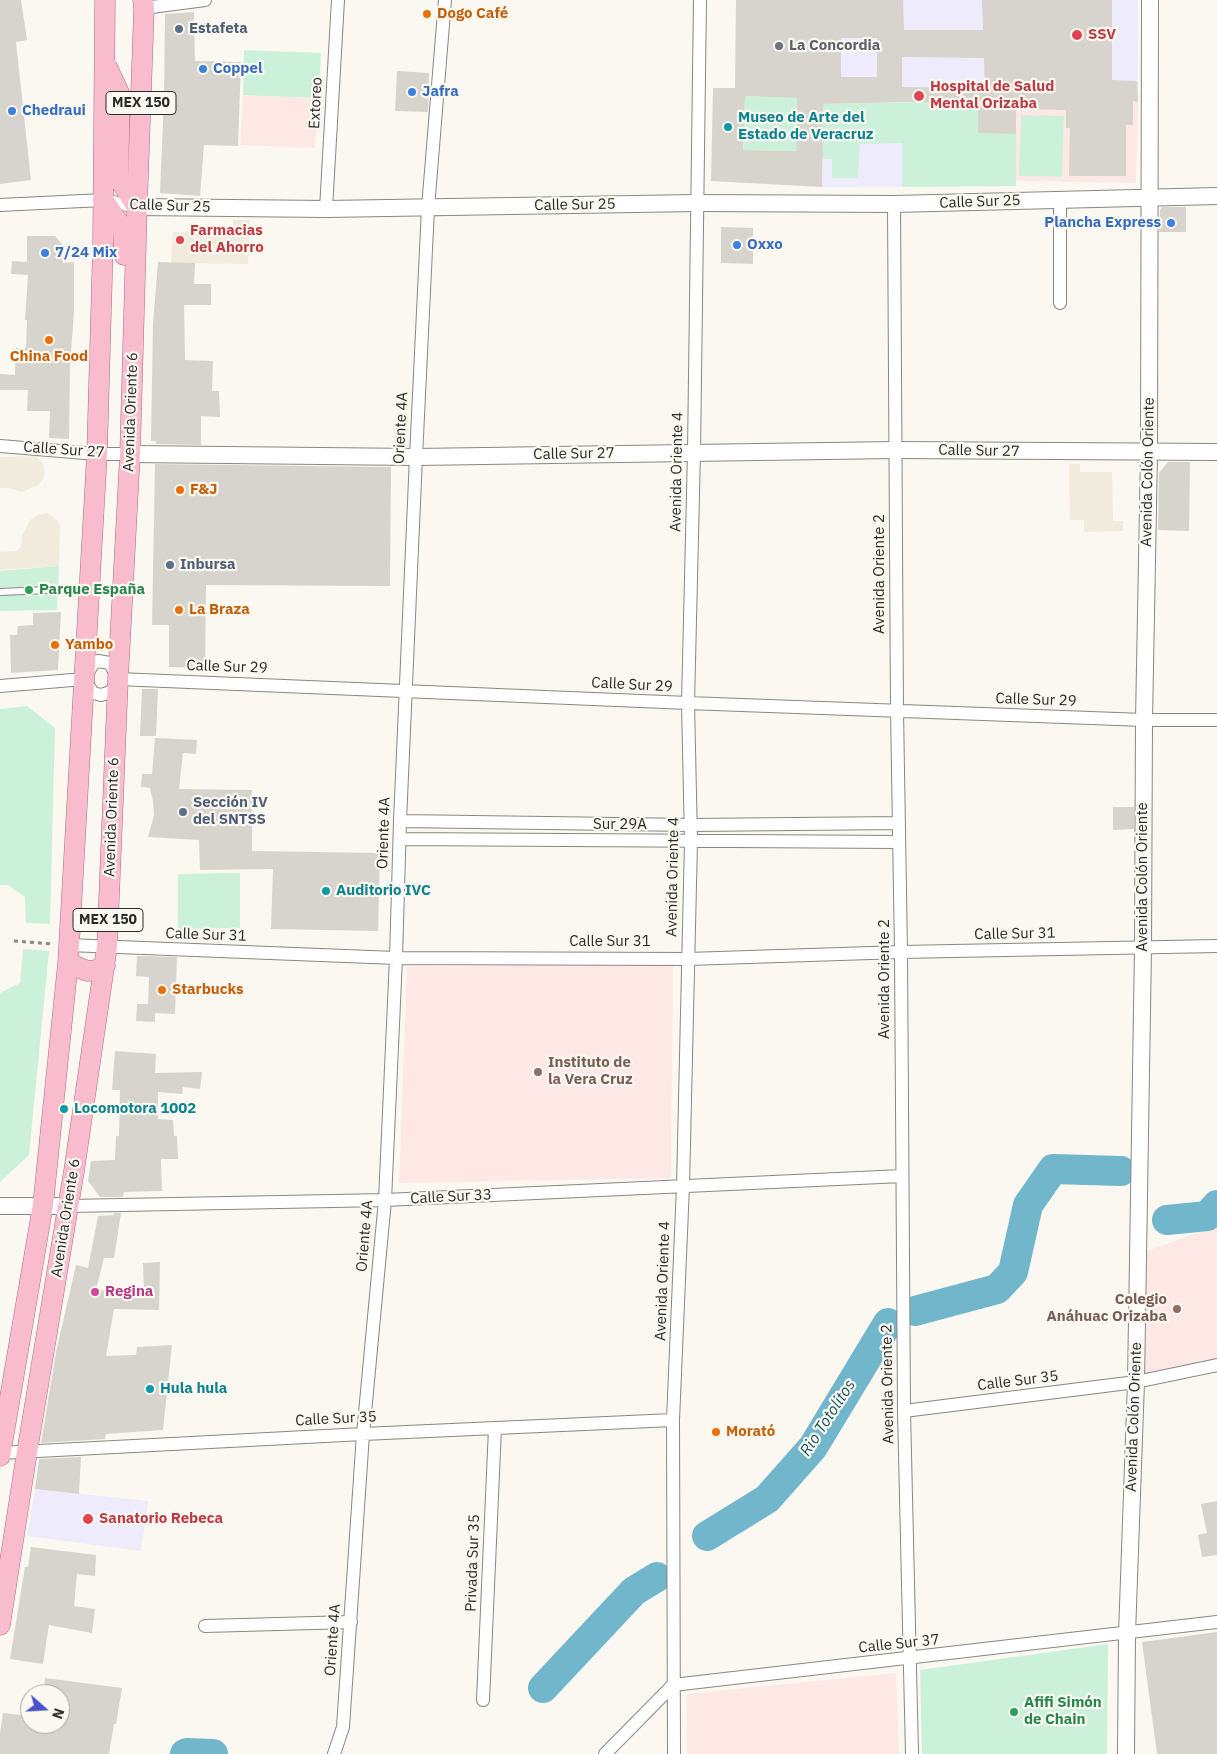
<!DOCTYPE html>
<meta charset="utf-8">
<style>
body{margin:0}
#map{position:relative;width:1217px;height:1754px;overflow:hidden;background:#faf8f1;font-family:"IBM Plex Sans",sans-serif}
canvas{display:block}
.north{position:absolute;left:20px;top:1684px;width:50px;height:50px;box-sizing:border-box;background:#faf8f1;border:1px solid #a7a6a0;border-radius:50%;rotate:109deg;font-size:14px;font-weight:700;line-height:20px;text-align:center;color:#2a2a27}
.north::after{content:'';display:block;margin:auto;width:18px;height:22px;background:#4a52c8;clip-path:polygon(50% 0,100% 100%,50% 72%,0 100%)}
</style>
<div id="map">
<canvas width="1217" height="1754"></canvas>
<div class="north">N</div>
</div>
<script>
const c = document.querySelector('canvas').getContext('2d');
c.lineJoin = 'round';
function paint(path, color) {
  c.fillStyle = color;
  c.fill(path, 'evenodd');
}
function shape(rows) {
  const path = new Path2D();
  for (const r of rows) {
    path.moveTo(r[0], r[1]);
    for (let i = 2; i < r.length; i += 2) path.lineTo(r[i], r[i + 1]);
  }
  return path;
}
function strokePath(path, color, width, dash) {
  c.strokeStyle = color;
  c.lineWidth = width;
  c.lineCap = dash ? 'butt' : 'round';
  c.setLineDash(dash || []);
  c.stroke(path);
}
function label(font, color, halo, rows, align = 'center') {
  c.font = font + ' "IBM Plex Sans",sans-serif';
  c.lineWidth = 4.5;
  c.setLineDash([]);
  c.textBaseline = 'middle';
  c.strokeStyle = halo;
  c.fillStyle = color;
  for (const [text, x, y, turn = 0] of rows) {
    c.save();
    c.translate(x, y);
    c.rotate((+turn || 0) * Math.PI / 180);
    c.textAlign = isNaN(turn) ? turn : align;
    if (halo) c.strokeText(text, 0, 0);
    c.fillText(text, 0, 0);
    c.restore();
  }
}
const built = shape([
 [233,220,250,220,248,264,171,263,173,232,233,233],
 [37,456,43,464,45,472,43,479,38,485,22,492,9,488,0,488,0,457],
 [1069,464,1080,464,1080,472,1112,472,1113,521,1123,521,1123,531,1084,532,1084,520,1070,520],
 [47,513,56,519,60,526,59,566,0,570,0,552,17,551,21,546,22,536,30,520,38,515]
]);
const education = shape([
 [1015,87,1138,102,1136,183,1016,181],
 [243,95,319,98,315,148,240,145],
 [673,964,671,1178,399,1183,407,967],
 [1217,1226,1217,1365,1136,1382,1138,1254],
 [896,1673,899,1754,687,1754,687,1694]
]);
const medical = shape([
 [823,0,1138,0,1138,102,1066,100,1016,87,1016,186,822,187],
 [35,1489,148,1501,141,1551,27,1536]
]);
const green = shape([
 [244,50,321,53,319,98,243,95],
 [745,96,797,98,796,151,743,150],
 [978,101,978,133,1016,134,1016,186,902,187,902,143,860,144,858,178,832,178,832,159,822,159,823,104],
 [1021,115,1064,116,1062,177,1019,176],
 [59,566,57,610,0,611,0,571],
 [27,706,55,728,50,924,26,923,25,897,8,885,0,885,0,709],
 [240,873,240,928,178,929,178,874],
 [23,949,49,951,29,1155,0,1182,0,993,20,983],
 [1108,1644,1107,1754,922,1754,920,1670]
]);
const river = shape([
 [1167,1220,1207,1216,1217,1205],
 [915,1311,997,1289,1013,1272,1028,1205,1053,1169,1121,1171],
 [707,1536,767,1499,813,1447,888,1323],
 [543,1688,634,1591,657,1577],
 [185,1754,187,1753,213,1754]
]);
const building = shape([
 [0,0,21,0,27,40,16,42,31,180,0,184],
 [736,0,903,0,904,30,983,30,982,0,1112,0,1112,80,1137,81,1138,102,1133,101,1133,125,1126,125,1126,176,1069,176,1070,128,1066,128,1066,110,1016,109,1016,134,978,133,978,102,903,102,823,104,822,187,711,181,713,88,735,88],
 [841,38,877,38,877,77,841,77],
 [902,57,984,58,985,88,902,87],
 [745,96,797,98,796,151,743,150],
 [194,12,195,61,241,62,238,146,204,145,200,196,160,193,164,99,165,14],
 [397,71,429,73,428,112,395,111],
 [1162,207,1186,207,1186,232,1159,232,1160,210],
 [721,227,753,228,753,264,721,263],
 [27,236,55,236,63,245,63,263,74,262,74,312,70,365,69,439,49,438,50,411,27,411,28,390,0,390,0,374,15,375,16,348,26,348,27,320,25,320,28,275,11,274,12,261,27,262],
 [158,262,195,263,194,284,211,284,211,305,184,305,185,360,213,361,212,391,219,391,220,417,201,416,201,445,156,444,156,441,151,441,153,323],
 [1168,462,1190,462,1189,531,1158,530,1159,473],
 [155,464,391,467,390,586,206,585,205,668,169,667,169,625,152,625],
 [61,612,58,670,11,673,10,635,17,635,18,626,33,625,33,613],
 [142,689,158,689,156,736,140,736],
 [155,738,197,740,196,754,183,753,179,789,252,790,252,851,380,853,378,931,271,929,273,869,200,870,199,840,148,837,154,815,153,801,150,788,141,787,142,774,152,774],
 [1113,807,1134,807,1134,829,1113,830],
 [137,956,177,957,175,1014,155,1013,155,1022,136,1021,137,1004,148,1004,149,977,136,976],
 [115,1051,156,1054,155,1073,202,1072,200,1089,183,1087,182,1094,158,1092,158,1119,173,1120,174,1136,177,1136,178,1159,161,1159,162,1191,124,1192,123,1197,100,1197,88,1181,91,1161,115,1160,116,1136,119,1136,120,1090,112,1090],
 [113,1213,121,1213,114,1258,104,1258,96,1290,144,1293,143,1263,160,1262,159,1310,114,1309,106,1356,136,1355,137,1347,172,1345,163,1430,106,1434,105,1439,41,1443,56,1352,76,1265,88,1268,98,1216,114,1215],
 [81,1457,79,1494,35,1489,39,1459],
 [1217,1501,1217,1555,1202,1557,1198,1535,1207,1533,1201,1504],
 [31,1547,96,1555,95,1576,77,1574,74,1606,95,1609,92,1633,49,1625,43,1664,10,1659,25,1567,28,1567],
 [1217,1632,1217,1754,1157,1754,1142,1642],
 [45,1678,122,1688,116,1724,114,1724,109,1754,0,1754,0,1733,3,1713,30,1716,30,1724,60,1724,62,1693,44,1692]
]);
const path = shape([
 [14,941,53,944]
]);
const service = shape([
 [0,592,48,590]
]);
const minor = shape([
 [144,8,205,0],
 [894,204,897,710,901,952,904,1411,912,1754],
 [0,205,103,200,137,207],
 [326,209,338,0],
 [1060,303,1060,199],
 [0,446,97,454,130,454],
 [98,661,110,663,118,679,111,692,101,695,93,693,84,679,93,664,98,661],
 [118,679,688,703,1144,720,1217,720],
 [0,686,84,679],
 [400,821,691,825,899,823],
 [400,839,899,842],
 [68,945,396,958,688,959,901,952,1217,946],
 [69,1206,385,1200,902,1176],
 [904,1411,1136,1382,1217,1365],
 [0,1453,363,1434,673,1420],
 [205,1626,351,1622],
 [483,1700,495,1428],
 [334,1754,343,1727,363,1434,385,1200,396,958,400,821,416,457,428,208,445,0],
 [605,1754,673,1685,1217,1622],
 [674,1754,673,1420,683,1186,691,841,688,703,694,452,700,0]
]);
const tertiary = shape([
 [137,207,326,209,696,203,894,204,1217,196],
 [130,454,416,457,895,450,1217,452],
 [0,1206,69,1206],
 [1126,1754,1127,1634,1136,1382,1143,948,1144,720,1149,453,1150,0]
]);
const primary = shape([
 [107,67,120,95,118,177,137,207],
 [103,200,123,229,124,255],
 [68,963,87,971,97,970,105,966],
 [0,1456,43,1205,68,963,97,454,103,243,105,0],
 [0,1625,27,1452,74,1171,107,947,118,679,130,454,137,207,144,8,143,0]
]);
const markers = [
 [427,14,5,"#e8710a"],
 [179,29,5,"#5c6f8a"],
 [1077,35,6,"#e0444e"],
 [779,46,5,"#6b7280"],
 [203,69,5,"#3f7fe0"],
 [412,92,5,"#3f7fe0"],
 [919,96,6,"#e0444e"],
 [12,111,5,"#3f7fe0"],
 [728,127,5,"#0f9aa8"],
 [1171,223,5,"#3f7fe0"],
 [180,240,5,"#e0444e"],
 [737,245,5,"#3f7fe0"],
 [45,253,5,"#3f7fe0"],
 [49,340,5,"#e8710a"],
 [180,490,5,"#e8710a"],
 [170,565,5,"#5c6f8a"],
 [29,590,5,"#2e9e5b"],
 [179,610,5,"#e8710a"],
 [55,645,5,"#e8710a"],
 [183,812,5,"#5c6f8a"],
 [326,891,5,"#0f9aa8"],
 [162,990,5,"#e8710a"],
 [538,1072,5,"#8d6e63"],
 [64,1109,5,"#0f9aa8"],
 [95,1292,5,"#d1479c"],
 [1177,1309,5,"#8d6e63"],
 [150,1389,5,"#0f9aa8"],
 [716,1432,5,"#e8710a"],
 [88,1519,6,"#e0444e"],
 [1014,1712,5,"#2e9e5b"]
];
const shields = [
 [141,103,70],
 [108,920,70]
];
const shieldNames = [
 ["MEX 150",141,103],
 ["MEX 150",108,920]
];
const foodNames = [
 ["Dogo Café",437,14],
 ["China Food",49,357,"center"],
 ["F&J",190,490],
 ["La Braza",189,610],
 ["Yambo",65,645],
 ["Starbucks",172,990],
 ["Morató",726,1432]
];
const serviceNames = [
 ["Estafeta",189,29],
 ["Inbursa",180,565],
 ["Sección IV",193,803],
 ["del SNTSS",193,820]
];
const healthNames = [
 ["SSV",1088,35],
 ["Hospital de Salud",930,87],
 ["Mental Orizaba",930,104],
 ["Farmacias",190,231],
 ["del Ahorro",190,248],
 ["Sanatorio Rebeca",99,1519]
];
const worshipNames = [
 ["La Concordia",789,46]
];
const shopNames = [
 ["Coppel",213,69],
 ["Jafra",422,92],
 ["Chedraui",22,111],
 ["Plancha Express",1161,223,"right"],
 ["Oxxo",747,245],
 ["7/24 Mix",55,253]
];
const streetNames = [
 ["Extoreo",316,103,-87],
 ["Calle Sur 25",980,202,-2],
 ["Calle Sur 25",575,205,-1],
 ["Calle Sur 25",170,206,2],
 ["Avenida Oriente 6",131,412,-88],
 ["Oriente 4A",401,428,-87],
 ["Calle Sur 27",64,450,4],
 ["Calle Sur 27",979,451,1],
 ["Calle Sur 27",574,454,-1],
 ["Avenida Oriente 4",677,472,-89],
 ["Avenida Colón Oriente",1148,472,-89],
 ["Avenida Oriente 2",880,574,-90],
 ["Calle Sur 29",227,667,2],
 ["Calle Sur 29",632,685,3],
 ["Calle Sur 29",1036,700,2],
 ["Avenida Oriente 6",112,817,-88],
 ["Sur 29A",620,825],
 ["Oriente 4A",384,833,-88],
 ["Avenida Oriente 4",673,877,-89],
 ["Avenida Colón Oriente",1143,877,-90],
 ["Calle Sur 31",1015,934,-1],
 ["Calle Sur 31",206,935,2],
 ["Calle Sur 31",610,942],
 ["Avenida Oriente 2",885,979,-90],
 ["Calle Sur 33",451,1197,-3],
 ["Avenida Oriente 6",66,1218,-81],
 ["Oriente 4A",365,1236,-85],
 ["Avenida Oriente 4",663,1281,-88],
 ["Calle Sur 35",1018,1381,-7],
 ["Avenida Oriente 2",888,1384,-91],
 ["Avenida Colón Oriente",1134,1417,-88],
 ["Calle Sur 35",336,1419,-3],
 ["Privada Sur 35",473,1563,-88],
 ["Oriente 4A",333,1640,-86],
 ["Calle Sur 37",899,1644,-6]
];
const cultureNames = [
 ["Museo de Arte del",738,118],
 ["Estado de Veracruz",738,135],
 ["Auditorio IVC",336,891],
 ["Locomotora 1002",74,1109],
 ["Hula hula",160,1389]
];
const leisureNames = [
 ["Parque España",39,590],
 ["Afifi Simón",1024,1703],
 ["de Chain",1024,1720]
];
const educationNames = [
 ["Instituto de",548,1063],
 ["la Vera Cruz",548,1080],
 ["Colegio",1167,1300,"right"],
 ["Anáhuac Orizaba",1167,1317,"right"]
];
const hotelNames = [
 ["Regina",105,1292]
];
const waterNames = [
 ["Rio Totolitos",828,1418,-57]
];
paint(built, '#f0ebdd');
paint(education, '#fee8e6');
paint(medical, '#eeebfd');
paint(green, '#ccf1db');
strokePath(river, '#71b6ca', 30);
paint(building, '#d6d4cd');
strokePath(service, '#898781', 8);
strokePath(minor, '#898781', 14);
strokePath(tertiary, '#898781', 18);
strokePath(primary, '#ad6c7d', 21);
strokePath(path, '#8a8984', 3, [4, 4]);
strokePath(service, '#fff', 6);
strokePath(minor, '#fff', 12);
strokePath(tertiary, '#fff', 16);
strokePath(primary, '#f8bccd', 20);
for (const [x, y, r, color] of markers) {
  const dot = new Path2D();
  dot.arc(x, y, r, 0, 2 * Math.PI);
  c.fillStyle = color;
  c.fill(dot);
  strokePath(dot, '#faf8f1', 2);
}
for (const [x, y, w] of shields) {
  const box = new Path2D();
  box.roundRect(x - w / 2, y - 11.5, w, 23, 4);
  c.fillStyle = '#faf8f1';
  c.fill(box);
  strokePath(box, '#2a2a27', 1);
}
label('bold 14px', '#2a2a27', null, shieldNames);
label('bold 15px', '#c56008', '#faf8f1', foodNames, 'left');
label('bold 15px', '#4e5e75', '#faf8f1', serviceNames, 'left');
label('bold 15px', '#be3a42', '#faf8f1', healthNames, 'left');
label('bold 15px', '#5b616d', '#faf8f1', worshipNames, 'left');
label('bold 15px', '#366cbe', '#faf8f1', shopNames, 'left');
label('15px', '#2a2a27', '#faf8f1', streetNames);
label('bold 15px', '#0d838f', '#faf8f1', cultureNames, 'left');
label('bold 15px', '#27864d', '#faf8f1', leisureNames, 'left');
label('bold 15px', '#785e54', '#faf8f1', educationNames, 'left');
label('bold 15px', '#b23c85', '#faf8f1', hotelNames, 'left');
label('italic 16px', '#175261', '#faf8f1', waterNames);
</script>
